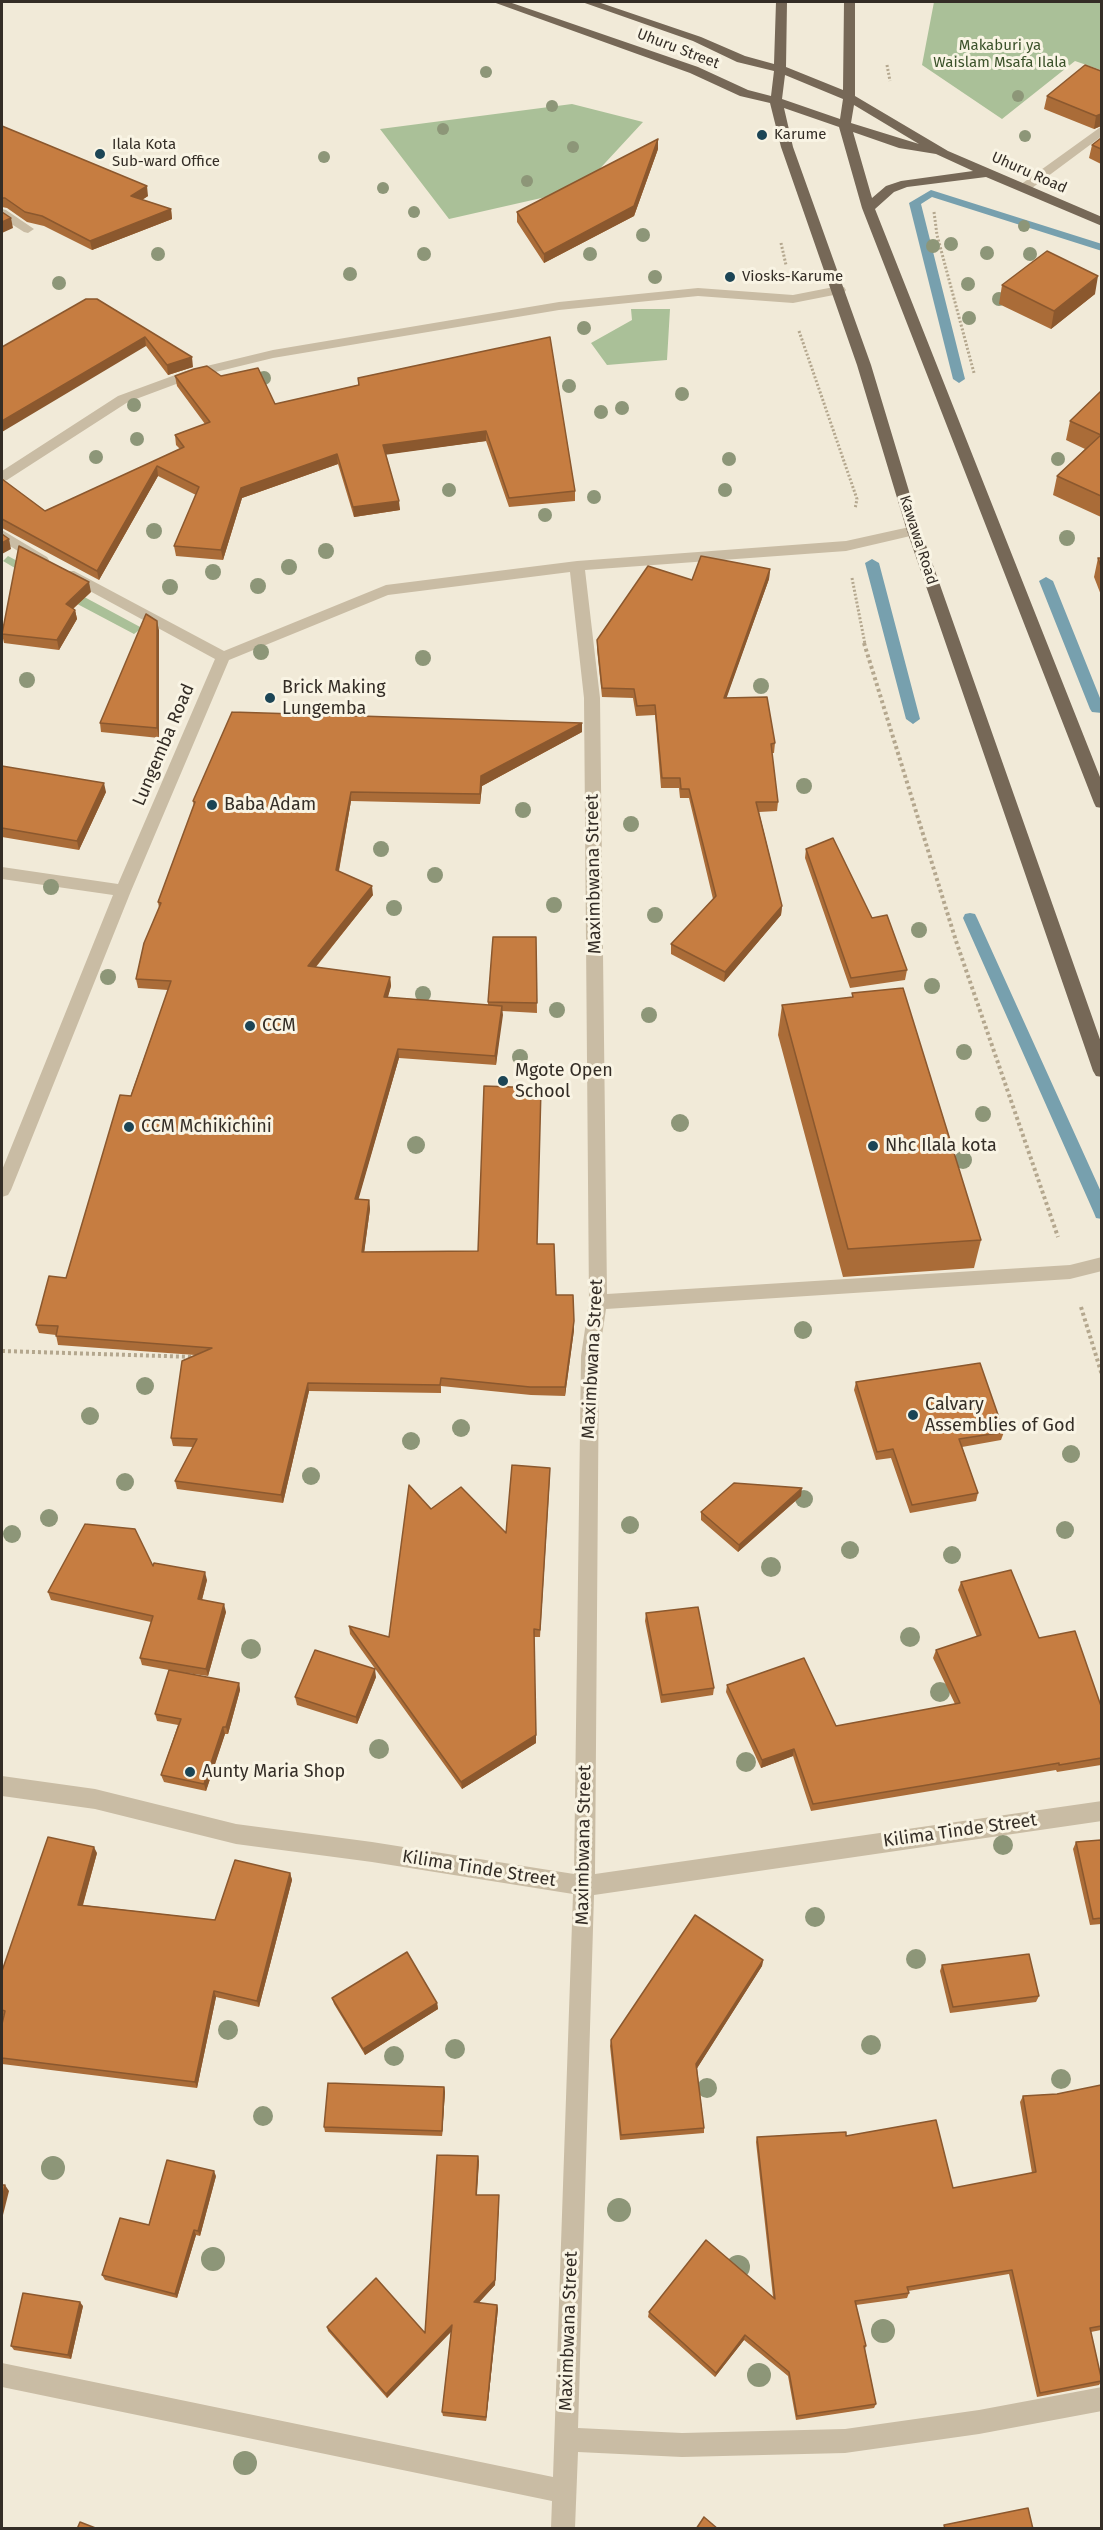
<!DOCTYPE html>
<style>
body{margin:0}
#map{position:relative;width:1103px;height:2530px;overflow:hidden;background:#f1ead8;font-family:"Fira Sans",sans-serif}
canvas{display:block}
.frame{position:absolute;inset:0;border:3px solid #342d26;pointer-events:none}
</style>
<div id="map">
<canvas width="1103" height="2530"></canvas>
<div class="frame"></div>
</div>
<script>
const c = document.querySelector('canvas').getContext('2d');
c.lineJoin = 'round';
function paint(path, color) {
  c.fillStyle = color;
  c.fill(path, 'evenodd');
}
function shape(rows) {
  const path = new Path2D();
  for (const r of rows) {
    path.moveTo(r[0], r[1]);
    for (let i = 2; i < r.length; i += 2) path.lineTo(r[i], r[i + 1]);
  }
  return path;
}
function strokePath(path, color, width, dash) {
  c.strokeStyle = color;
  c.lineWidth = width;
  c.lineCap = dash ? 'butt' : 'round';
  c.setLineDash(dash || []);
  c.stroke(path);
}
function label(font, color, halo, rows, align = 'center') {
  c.font = font + ' "Fira Sans",sans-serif';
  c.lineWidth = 6;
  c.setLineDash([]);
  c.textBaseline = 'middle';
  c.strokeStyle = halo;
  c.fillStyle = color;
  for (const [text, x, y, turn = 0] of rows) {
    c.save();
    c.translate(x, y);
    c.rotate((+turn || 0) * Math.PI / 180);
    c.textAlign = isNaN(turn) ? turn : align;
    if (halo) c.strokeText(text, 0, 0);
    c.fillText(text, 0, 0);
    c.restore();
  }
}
const green = shape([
 [934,2,1101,2,1101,70,1075,61,1002,119,922,65],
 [572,104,643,122,581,189,449,219,380,129],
 [631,309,670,309,667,360,607,365,591,343,632,320],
 [8,556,142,628,134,634,66,598,3,561]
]);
const stream = shape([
 [931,190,1102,244,1102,251,932,197,921,204,965,379,959,383,953,379,909,203,931,190],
 [872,559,879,563,920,719,913,724,906,719,865,563,872,559],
 [1046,577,1053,581,1102,703,1102,713,1092,712,1090,709,1039,581,1046,577],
 [970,913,975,914,977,918,1102,1194,1102,1219,1096,1218,1094,1213,963,918,965,914,970,913]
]);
const pathFar1 = shape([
 [887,65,890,81],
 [934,212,937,235,974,373],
 [781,243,786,265],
 [799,331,857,499,855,509],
 [852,578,865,644]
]);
const path = shape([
 [864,643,956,941,1058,1237],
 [1081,1307,1102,1375],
 [2,1351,196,1357]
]);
const minor = shape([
 [1102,126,1102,136,1028,191,1020,191,1018,188,1020,185,1102,126],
 [2,209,6,210,34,229,28,233,24,232,2,218,2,209],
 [839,286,844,287,846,290,844,293,793,303,698,296,559,310,273,358,195,377,128,402,7,480,2,481,2,471,118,396,186,371,273,350,559,302,698,288,793,295,839,286],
 [914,526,919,528,921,531,919,534,846,551,585,570,600,698,607,1294,1070,1265,1102,1257,1102,1271,1070,1279,606,1309,599,1356,595,1874,1102,1801,1102,1821,594,1895,578,2428,682,2433,845,2429,979,2410,1102,2387,1102,2411,979,2434,845,2453,682,2457,578,2452,575,2528,551,2528,552,2501,2,2387,2,2363,553,2477,573,1894,372,1862,236,1844,95,1809,2,1796,2,1776,95,1789,236,1824,372,1842,574,1874,581,1356,589,1302,584,698,570,572,388,595,229,660,131,891,11,1190,8,1195,2,1197,2,1170,113,895,2,879,2,867,118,884,215,659,64,577,62,574,64,571,74,571,224,651,386,585,577,561,846,541,914,526],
 [2,530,47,557,49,560,47,563,37,563,2,541,2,530]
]);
const major = shape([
 [493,2,509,2,698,67,748,90,771,96,774,71,737,62,693,41,582,2,598,2,701,37,745,56,774,64,776,2,787,2,786,67,843,90,844,2,855,2,855,96,948,151,1102,217,1102,226,986,177,907,187,894,192,875,209,1102,782,1102,808,1096,807,1094,803,862,208,839,127,784,108,793,147,871,365,921,531,1102,1045,1102,1077,1096,1076,1093,1071,907,531,857,365,781,147,770,103,740,96,690,73,493,2],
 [785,75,843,99,840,119,782,99,785,75],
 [854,105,919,144,851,123,854,105],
 [853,132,899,148,936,154,973,171,901,181,886,186,872,198,853,132]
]);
const trees = [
 [486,72,6],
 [1018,96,6],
 [552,106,6],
 [443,129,6],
 [1025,136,6],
 [573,147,6],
 [324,157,6],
 [527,181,6],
 [383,188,6],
 [414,212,6],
 [1024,226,6],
 [643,235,7],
 [951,244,7],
 [933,246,7],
 [987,253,7],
 [158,254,7],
 [424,254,7],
 [590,254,7],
 [1030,254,7],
 [350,274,7],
 [655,277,7],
 [59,283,7],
 [968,284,7],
 [999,299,7],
 [969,318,7],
 [584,328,7],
 [264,378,7],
 [569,386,7],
 [682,394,7],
 [134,405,7],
 [622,408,7],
 [601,412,7],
 [137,439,7],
 [96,457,7],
 [729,459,7],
 [1058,459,7],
 [449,490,7],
 [725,490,7],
 [594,497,7],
 [545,515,7],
 [154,531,8],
 [1067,538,8],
 [326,551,8],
 [289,567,8],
 [213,572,8],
 [258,586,8],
 [170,587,8],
 [261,652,8],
 [423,658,8],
 [27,680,8],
 [761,686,8],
 [804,786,8],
 [523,810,8],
 [631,824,8],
 [381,849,8],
 [435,875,8],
 [51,887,8],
 [554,905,8],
 [394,908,8],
 [655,915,8],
 [919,930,8],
 [108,977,8],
 [932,986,8],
 [423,994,8],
 [557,1010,8],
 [649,1015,8],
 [964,1052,8],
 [520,1057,8],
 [983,1114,8],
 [680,1123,9],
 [416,1145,9],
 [963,1160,9],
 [803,1330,9],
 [145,1386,9],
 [90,1416,9],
 [461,1428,9],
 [411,1441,9],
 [1071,1454,9],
 [311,1476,9],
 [125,1482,9],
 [804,1499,9],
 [49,1518,9],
 [630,1525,9],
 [1065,1530,9],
 [12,1534,9],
 [850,1550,9],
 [952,1555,9],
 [771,1567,10],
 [910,1637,10],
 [251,1649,10],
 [940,1692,10],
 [379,1749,10],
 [746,1762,10],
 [1003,1845,10],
 [815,1917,10],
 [916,1959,10],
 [228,2030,10],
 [871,2045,10],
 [455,2049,10],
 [394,2056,10],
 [1061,2079,10],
 [707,2088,10],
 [263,2116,10],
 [53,2168,12],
 [619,2210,12],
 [213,2259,12],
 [738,2267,12],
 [883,2331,12],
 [759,2375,12],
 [245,2463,12]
];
const wall = shape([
 [1101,71,1101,126,1094,129,1044,109,1047,96],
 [2,126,148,196,142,200,171,209,172,219,92,250,44,226,27,222,7,208,2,207],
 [1101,138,1101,164,1089,158,1092,145],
 [658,149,634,216,544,263,517,222,517,212],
 [1002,285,1095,294,1051,329,999,304],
 [86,299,193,367,168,375,146,346],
 [550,337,575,491,575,501,509,507,486,441,386,454,400,510,354,517,338,464,242,498,223,560,176,556,174,546,196,495,158,476,99,580,2,528,2,479,45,511,180,449,176,445,175,435,205,424,177,386,175,376,221,376,275,404,358,385,358,378],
 [1101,391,1101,517,1053,495,1057,476,1085,449,1066,440,1070,421],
 [1098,558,1101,558,1101,595,1094,577],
 [770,569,769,579,726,698,775,743,774,753,772,753,778,802,777,811,759,812,782,906,781,915,724,982,671,954,671,944,713,899,689,798,680,798,679,788,661,788,655,715,636,716,633,698,602,697,597,649,597,640,692,580],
 [91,592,73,609,75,610,77,619,59,650,4,643,2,634],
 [159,630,159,738,101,732,100,723],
 [582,732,482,786,480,804,351,801,339,871,373,895,316,967,390,977,391,986,388,997,488,1005,488,1002,536,937,537,1013,502,1011,496,1065,399,1058,358,1199,369,1200,370,1209,364,1252,478,1251,537,1244,556,1295,574,1330,565,1396,531,1395,441,1386,441,1393,309,1391,283,1503,177,1489,175,1481,193,1447,173,1446,171,1438,195,1355,58,1345,56,1335,39,1333,36,1325,66,1278,168,990,138,988,136,979,159,908,158,902,194,806,193,801],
 [2,766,106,792,79,850,2,837],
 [806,849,872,918,907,970,905,980,850,988,805,858],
 [852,993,981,1240,974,1268,843,1277,778,1035,782,1005,852,997],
 [856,1382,1004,1432,1001,1440,962,1447,978,1493,976,1501,910,1513,891,1458,876,1460,854,1390],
 [550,1476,540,1637,534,1637,536,1743,462,1789,350,1634,349,1626,389,1637,431,1509,506,1533],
 [801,1496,738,1552,701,1520,701,1512],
 [153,1566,207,1580,202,1600,226,1612,208,1676,179,1672,239,1683,240,1690,228,1734,225,1734,206,1791,164,1782,161,1775,178,1725,157,1721,155,1714,169,1670,142,1665,140,1658,151,1622,51,1600,48,1592],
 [961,1582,1039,1638,1101,1706,1101,1765,1057,1772,1056,1770,811,1811,793,1756,761,1768,726,1692,727,1685,836,1726,955,1704,933,1658,936,1650,977,1637,958,1590],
 [646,1613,714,1688,713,1695,661,1703,645,1621],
 [376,1677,357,1724,297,1705,295,1697],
 [1101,1840,1101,1924,1090,1925,1073,1849,1076,1842],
 [97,1853,83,1905,215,1920,290,1873,292,1880,259,2007,216,1997,197,2088,2,2064,2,2024,4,2016,2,2015,2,1971],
 [763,1960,762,1966,697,2068,704,2128,704,2133,620,2140,610,2046,611,2040],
 [942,1965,1039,1996,1036,2002,950,2013,940,1971],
 [332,1998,437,2003,438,2009,365,2055,334,2004],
 [1101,2085,1101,2330,1091,2332,1101,2377,1101,2382,1099,2385,1037,2397,1009,2274,908,2291,909,2293,907,2298,856,2305,866,2346,865,2349,876,2404,874,2408,796,2420,788,2376,744,2340,715,2377,648,2317,649,2312,773,2297,756,2142,757,2137,846,2136,953,2188,1032,2173,1020,2102,1023,2096,1057,2094],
 [444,2087,445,2092,442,2136,325,2132,324,2127],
 [479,2161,477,2195,499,2201,495,2285,478,2303,497,2305,498,2309,486,2421,443,2416,442,2412,451,2331,387,2398,328,2331,327,2327,425,2333],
 [216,2176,200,2236,196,2235,177,2298,105,2280,102,2275,149,2225],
 [83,2306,71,2359,14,2350,11,2346]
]);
const shadedWall = shape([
 [1101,114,1101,126,1094,129,1096,116],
 [658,139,658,149,634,216,544,263,544,254],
 [147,186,148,196,132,206,131,196],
 [171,209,172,219,92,250,90,241],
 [11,218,13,228,2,233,2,222],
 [1098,276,1095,294,1051,329,1054,311],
 [145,337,146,346,2,432,2,421],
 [192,357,193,367,168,375,167,365],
 [486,431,486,441,384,455,383,445],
 [337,454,338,464,242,498,223,560,221,550,241,488],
 [157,466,158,476,99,580,97,571],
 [399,501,400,510,354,517,353,507],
 [9,539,11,549,2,554,2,543],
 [770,569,769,579,723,708,724,698],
 [89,582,91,592,68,613,66,604],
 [75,610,77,619,59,650,57,640],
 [157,621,159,630,159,738,157,728],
 [582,723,582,732,482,786,480,804,480,794,481,776],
 [104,783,106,792,79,850,77,841],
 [351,792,351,801,337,880,336,870],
 [372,886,373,895,309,975,308,966],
 [782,906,781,915,724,982,725,972],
 [390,977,391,986,385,1006,384,997],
 [502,1006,503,1015,496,1065,495,1056],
 [398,1049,399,1058,356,1208,355,1199],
 [369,1200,370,1209,363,1261,362,1252],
 [574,1321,574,1330,565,1396,565,1387],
 [308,1383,309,1391,283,1503,281,1495],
 [802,1488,801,1496,738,1552,739,1545],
 [205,1572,207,1580,200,1607,198,1599],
 [224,1604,226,1612,208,1676,206,1669],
 [375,1669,376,1677,357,1724,356,1717],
 [239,1683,240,1690,228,1734,226,1727],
 [223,1727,225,1734,206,1791,204,1784],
 [536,1735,536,1743,462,1789,461,1782],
 [794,1749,793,1756,761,1768,762,1760],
 [94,1847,97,1853,81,1911,78,1905],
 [290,1873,292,1880,259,2007,257,2001],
 [763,1960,762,1966,696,2070,696,2064],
 [214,1991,216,1997,197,2088,195,2082],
 [437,2003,438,2009,365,2055,363,2049],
 [444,2087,445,2092,442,2136,442,2131],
 [478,2156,479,2161,476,2200,476,2195],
 [214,2171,216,2176,200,2236,198,2231],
 [5,2185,9,2191,2,2219,2,2200],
 [499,2195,495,2285,475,2307,474,2302],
 [194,2230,196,2235,177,2298,175,2294],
 [80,2302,83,2306,71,2359,68,2355],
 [497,2305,498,2309,486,2421,486,2417],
 [452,2325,453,2330,387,2398,386,2394],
 [745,2335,744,2340,715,2377,716,2373]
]);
const building = shape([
 [1085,65,1101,71,1101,114,1096,116,1047,96,1085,65],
 [2,126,147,186,131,196,171,209,90,241,42,216,25,212,5,198,2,198,2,126],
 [1101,138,1101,149,1092,145,1101,138],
 [658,139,634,206,544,254,517,212,658,139],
 [2,212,11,218,2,222,2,212],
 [1047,251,1098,276,1054,311,1002,285,1047,251],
 [86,299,97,299,192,357,167,365,145,337,2,421,2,347,86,299],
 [550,337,575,491,509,498,486,431,383,445,399,501,353,507,337,454,241,488,221,550,174,546,199,487,157,466,97,571,2,519,2,479,45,511,184,447,175,435,210,422,175,376,194,369,207,366,221,376,258,368,275,404,359,385,358,378,550,337],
 [1101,391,1101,496,1057,476,1101,435,1070,421,1101,391],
 [2,534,9,539,2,543,2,534],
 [19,546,89,582,66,604,75,610,57,640,2,634,19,546],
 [701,556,770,569,724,698,767,697,775,743,771,744,778,802,756,802,782,906,725,972,671,944,716,896,689,789,681,789,680,778,662,778,655,705,637,706,634,689,602,688,597,640,648,566,692,580,701,556],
 [1098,558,1101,558,1101,567,1098,558],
 [146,614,157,621,157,728,100,723,146,614],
 [232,712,582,723,481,776,480,794,351,792,336,870,372,886,308,966,390,977,384,997,502,1006,495,1056,398,1049,355,1199,369,1200,362,1252,478,1251,484,1086,541,1088,537,1244,554,1244,556,1295,573,1295,574,1321,565,1387,530,1387,441,1378,440,1385,308,1383,281,1495,175,1481,197,1439,171,1438,182,1361,212,1348,56,1336,58,1326,36,1325,49,1276,66,1278,120,1095,131,1096,171,981,136,979,144,943,161,903,158,902,195,802,193,801,232,712],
 [2,766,104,783,77,841,2,828,2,766],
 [833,838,872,918,887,915,907,970,851,978,806,849,833,838],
 [493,937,536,937,537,1003,488,1002,493,937],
 [903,988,981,1240,848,1249,782,1005,853,997,852,993,903,988],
 [980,1363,1004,1432,959,1439,978,1493,912,1505,893,1449,877,1452,856,1382,980,1363],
 [512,1465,550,1468,540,1630,534,1629,536,1735,461,1782,349,1626,389,1637,409,1485,431,1509,461,1487,506,1533,512,1465],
 [734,1483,802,1488,739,1545,701,1512,734,1483],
 [85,1524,135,1529,153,1566,154,1563,205,1572,198,1599,224,1604,206,1669,140,1658,153,1616,48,1592,85,1524],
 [1011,1570,1039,1638,1075,1631,1101,1706,1101,1758,1059,1765,1059,1763,813,1804,794,1749,762,1760,727,1685,804,1658,836,1726,960,1703,936,1650,981,1635,961,1582,1011,1570],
 [698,1607,714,1688,662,1695,646,1613,698,1607],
 [315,1650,375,1669,356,1717,295,1697,315,1650],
 [169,1670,239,1683,226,1727,223,1727,204,1784,161,1775,181,1719,155,1714,169,1670],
 [48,1837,94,1847,78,1905,215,1920,235,1860,290,1873,257,2001,214,1991,195,2082,2,2058,2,2024,5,2011,2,2010,2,1971,48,1837],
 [1101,1840,1101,1918,1093,1919,1076,1842,1101,1840],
 [695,1915,763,1960,696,2064,704,2128,621,2135,611,2040,695,1915],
 [407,1952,437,2003,363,2049,332,1998,407,1952],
 [1029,1954,1039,1996,953,2007,942,1965,1029,1954],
 [328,2083,444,2087,442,2131,324,2127,328,2083],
 [1101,2085,1101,2326,1090,2328,1101,2377,1101,2381,1040,2393,1012,2270,907,2287,909,2293,855,2301,866,2346,864,2346,876,2404,797,2416,789,2372,745,2335,716,2373,649,2312,706,2240,775,2299,757,2137,846,2132,846,2136,936,2120,953,2188,1036,2172,1023,2096,1057,2094,1101,2085],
 [437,2155,478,2156,476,2195,499,2195,495,2280,474,2302,497,2305,486,2417,442,2412,452,2325,386,2394,327,2327,376,2278,425,2333,437,2155],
 [167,2160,214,2171,198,2231,194,2230,175,2294,102,2275,120,2218,149,2225,167,2160],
 [2,2185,5,2185,2,2200,2,2185],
 [23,2293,80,2302,68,2355,11,2346,23,2293],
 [1028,2508,1033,2529,945,2529,944,2525,1028,2508],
 [704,2517,718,2529,696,2529,704,2517],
 [80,2522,98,2529,77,2529,80,2522]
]);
const markers = [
 [762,135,6,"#1c4555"],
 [100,154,6,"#1c4555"],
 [730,277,6,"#1c4555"],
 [270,698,6,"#1c4555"],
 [212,805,6,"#1c4555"],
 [250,1026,6,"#1c4555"],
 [503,1081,6,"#1c4555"],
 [129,1127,6,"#1c4555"],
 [873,1146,6,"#1c4555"],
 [913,1415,6,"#1c4555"],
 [190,1772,6,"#1c4555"]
];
const farParknames = [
 ["Makaburi ya",1000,46],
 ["Waislam Msafa Ilala",1000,63]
];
const farStreetnames = [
 ["Uhuru Street",678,49,21],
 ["Uhuru Road",1029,173,24],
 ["Kawawa Road",918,540,72]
];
const farPoinames = [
 ["Karume",774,135],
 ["Ilala Kota",112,145],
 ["Sub-ward Office",112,162],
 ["Viosks-Karume",742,277]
];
const poiNames = [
 ["Brick Making",282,688],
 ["Lungemba",282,709],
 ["Baba Adam",224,805],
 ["CCM",262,1026],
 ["Mgote Open",515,1071],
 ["School",515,1092],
 ["CCM Mchikichini",141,1127],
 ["Nhc Ilala kota",885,1146],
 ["Calvary",925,1405],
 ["Assemblies of God",925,1426],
 ["Aunty Maria Shop",202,1772]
];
const streetNames = [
 ["Lungemba Road",164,745,-67],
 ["Maximbwana Street",594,874,-91],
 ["Maximbwana Street",593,1359,-87],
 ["Kilima Tinde Street",960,1831,-8],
 ["Maximbwana Street",584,1845,-89],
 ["Kilima Tinde Street",479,1869,9],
 ["Maximbwana Street",569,2331,-88]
];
paint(green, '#aac098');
paint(stream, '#77a0ae');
strokePath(pathFar1, '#b4a78e', 3, [2, 2]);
strokePath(path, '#b4a78e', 4, [3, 3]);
paint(minor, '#c9bca4');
paint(major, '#766857');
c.fillStyle = '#8d9678';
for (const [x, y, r] of trees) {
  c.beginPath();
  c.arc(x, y, r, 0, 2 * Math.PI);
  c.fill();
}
paint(wall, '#aa6c38');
paint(shadedWall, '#8b582e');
paint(building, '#c67d41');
strokePath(building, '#8b582e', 1.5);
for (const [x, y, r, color] of markers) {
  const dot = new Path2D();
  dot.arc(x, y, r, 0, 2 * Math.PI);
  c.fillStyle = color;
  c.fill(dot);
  strokePath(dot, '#f9f4e4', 2);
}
label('15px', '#3b522a', '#f9f4e4', farParknames);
label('15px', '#342d26', '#f9f4e4', farStreetnames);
label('15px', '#342d26', '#f9f4e4', farPoinames, 'left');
label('18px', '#342d26', '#f9f4e4', poiNames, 'left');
label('18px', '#342d26', '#f9f4e4', streetNames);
</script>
